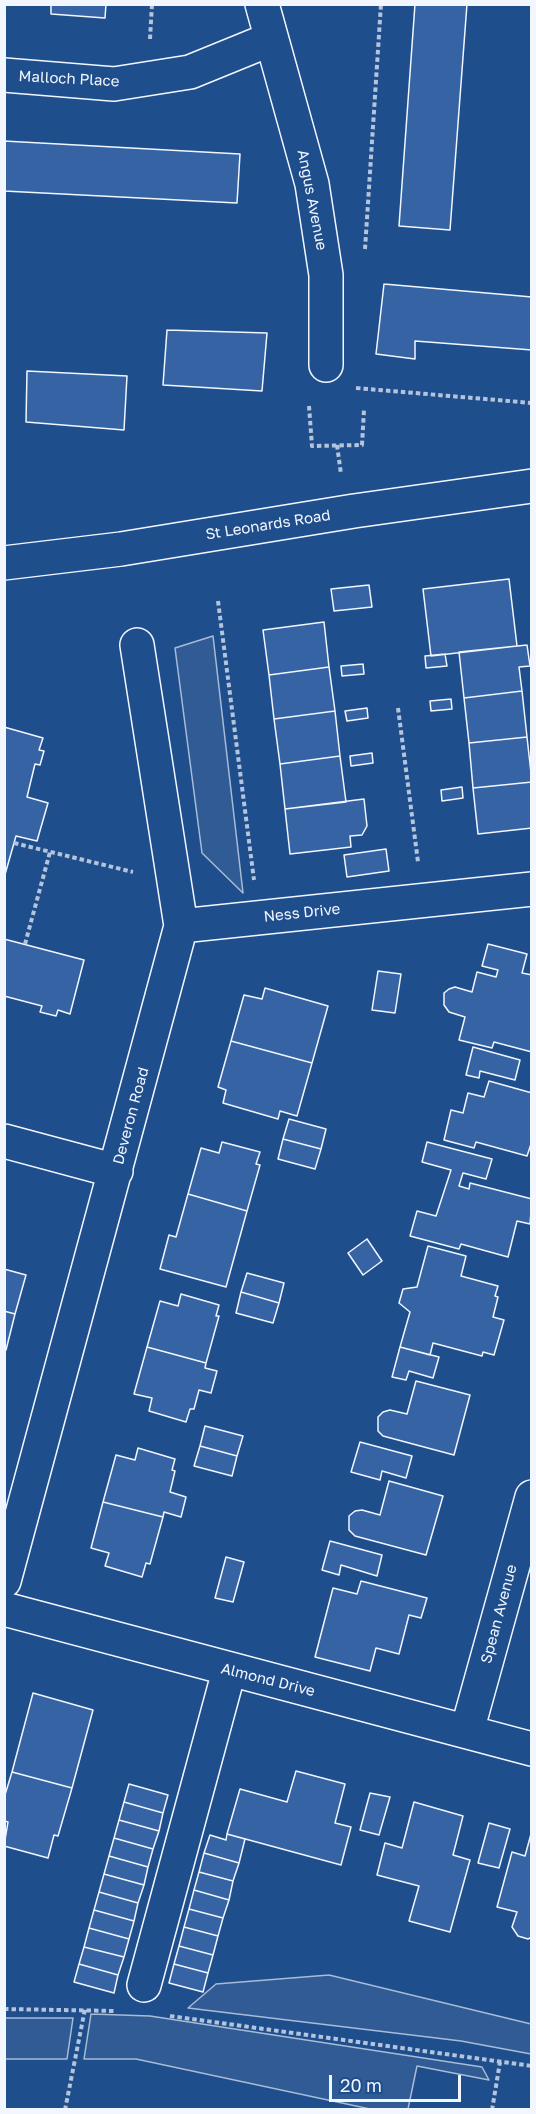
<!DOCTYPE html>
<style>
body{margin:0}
#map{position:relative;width:536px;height:2114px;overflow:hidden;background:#1f4e8c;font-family:"Golos Text",sans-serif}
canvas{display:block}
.frame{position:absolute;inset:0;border:6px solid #f2f6ff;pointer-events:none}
.scale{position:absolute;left:329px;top:2075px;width:132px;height:27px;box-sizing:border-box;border:3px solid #f2f6ff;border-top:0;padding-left:8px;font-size:18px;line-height:21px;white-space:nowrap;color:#f2f6ff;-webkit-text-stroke:4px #1f4e8c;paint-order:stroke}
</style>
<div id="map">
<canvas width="536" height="2114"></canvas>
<div class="frame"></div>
<div class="scale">20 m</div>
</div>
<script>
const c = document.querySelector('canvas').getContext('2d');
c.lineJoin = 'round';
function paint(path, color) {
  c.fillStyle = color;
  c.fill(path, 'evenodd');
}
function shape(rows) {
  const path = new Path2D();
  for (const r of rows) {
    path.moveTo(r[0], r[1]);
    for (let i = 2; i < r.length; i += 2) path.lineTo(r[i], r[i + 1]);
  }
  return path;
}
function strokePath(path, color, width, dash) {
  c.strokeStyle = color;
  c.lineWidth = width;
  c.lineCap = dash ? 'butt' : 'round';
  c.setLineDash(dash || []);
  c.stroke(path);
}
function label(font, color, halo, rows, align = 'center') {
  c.font = font + ' "Golos Text",sans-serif';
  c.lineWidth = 4.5;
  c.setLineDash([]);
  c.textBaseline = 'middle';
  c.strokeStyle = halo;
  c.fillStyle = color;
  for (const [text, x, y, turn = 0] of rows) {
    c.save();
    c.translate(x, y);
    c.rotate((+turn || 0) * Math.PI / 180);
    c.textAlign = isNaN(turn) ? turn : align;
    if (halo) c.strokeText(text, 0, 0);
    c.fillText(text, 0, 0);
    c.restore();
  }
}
const built = shape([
 [213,636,243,893,202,853,175,648,213,636],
 [329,1975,531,2024,531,2054,461,2041,188,2008,216,1984,329,1975],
 [91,2014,150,2016,482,2067,489,2080,417,2066,408,2109,370,2109,136,2059,84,2059,91,2014],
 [5,2018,73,2018,67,2059,5,2059,5,2018]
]);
const building = shape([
 [51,4,106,4,105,18,51,14,51,4],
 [415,4,467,4,450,230,399,226,415,4],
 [4,141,240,154,237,203,4,191,4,141],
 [384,284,532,297,532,350,415,341,415,359,376,354,384,284],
 [167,330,267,333,262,391,163,385,167,330],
 [27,371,127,376,124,430,26,422,27,371],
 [509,579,517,646,431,656,423,589,509,579],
 [369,585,372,607,334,611,331,589,369,585],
 [324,622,329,667,269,675,263,630,324,622],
 [527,645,530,666,519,667,522,691,464,698,459,652,527,645],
 [445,654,447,666,426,668,425,656,445,654],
 [363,664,364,674,342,676,341,666,363,664],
 [329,667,335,711,274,719,269,675,329,667],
 [522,691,527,737,469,743,464,698,522,691],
 [451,699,452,709,431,711,430,701,451,699],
 [367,708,368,718,347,721,345,711,367,708],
 [335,711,340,756,280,764,274,719,335,711],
 [4,727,43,738,39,750,44,751,40,765,35,764,27,797,48,803,37,841,16,836,4,878,4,727],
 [527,737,532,782,473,788,469,743,527,737],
 [372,753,373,763,351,766,350,756,372,753],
 [340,756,346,802,285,809,280,764,340,756],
 [532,782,532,828,478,834,473,788,532,782],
 [462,787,463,798,442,801,441,790,462,787],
 [364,799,367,826,362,835,350,836,351,847,290,854,285,809,364,799],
 [386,849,389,871,347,877,344,855,386,849],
 [4,939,84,960,70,1014,58,1010,56,1016,40,1012,42,1006,4,996,4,939],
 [488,944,527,954,522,973,532,975,532,1052,494,1042,492,1048,459,1040,465,1017,449,1012,444,1005,444,993,449,989,455,987,472,992,477,972,496,977,498,970,482,966,488,944],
 [378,971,401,974,395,1013,372,1010,378,971],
 [265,988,328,1006,312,1063,231,1041,244,995,262,999,265,988],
 [231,1041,312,1063,297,1116,280,1111,278,1119,223,1103,226,1090,218,1087,231,1041],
 [473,1047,520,1060,515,1080,480,1071,479,1078,466,1075,473,1047],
 [489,1081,532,1093,532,1141,527,1156,476,1142,474,1148,444,1140,451,1110,463,1113,468,1093,484,1097,489,1081],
 [289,1119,326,1129,321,1149,283,1139,289,1119],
 [283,1139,321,1149,315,1169,278,1159,283,1139],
 [222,1142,260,1152,256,1164,260,1165,247,1211,188,1194,201,1148,219,1153,222,1142],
 [427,1142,492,1159,486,1179,463,1173,459,1186,469,1189,470,1183,532,1199,530,1224,517,1221,508,1257,461,1244,459,1249,410,1236,417,1211,436,1216,451,1170,422,1162,427,1142],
 [188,1194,247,1211,226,1287,160,1269,169,1235,176,1237,188,1194],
 [367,1239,382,1261,363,1275,348,1253,367,1239],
 [428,1246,466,1256,461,1276,498,1286,495,1296,498,1297,493,1317,504,1320,494,1355,483,1352,482,1356,433,1343,430,1355,400,1347,410,1312,399,1303,403,1289,417,1287,428,1246],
 [4,1269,26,1275,15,1314,4,1311,4,1269],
 [247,1273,284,1283,279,1303,241,1292,247,1273],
 [241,1292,279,1303,273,1323,236,1313,241,1292],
 [181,1294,219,1305,216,1316,219,1316,206,1363,147,1347,160,1301,178,1306,181,1294],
 [4,1311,15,1314,6,1350,4,1350,4,1311],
 [147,1347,206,1363,205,1368,217,1371,211,1393,199,1390,194,1409,190,1409,186,1422,149,1411,152,1398,134,1394,147,1347],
 [400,1347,439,1357,433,1378,409,1371,406,1380,392,1377,400,1347],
 [416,1381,470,1395,454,1455,383,1436,378,1431,378,1417,383,1412,390,1410,407,1414,416,1381],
 [205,1426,243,1436,237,1456,200,1446,205,1426],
 [360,1442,412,1456,406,1478,382,1471,380,1480,351,1472,360,1442],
 [200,1446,237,1456,232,1476,194,1466,200,1446],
 [138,1448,175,1459,172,1470,175,1471,170,1492,186,1497,181,1517,164,1512,163,1517,103,1502,116,1455,135,1460,138,1448],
 [389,1481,443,1496,426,1555,355,1536,349,1530,349,1516,355,1511,362,1510,380,1515,389,1481],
 [103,1502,163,1517,150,1564,146,1563,142,1577,105,1566,109,1553,91,1548,103,1502],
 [330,1541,382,1555,377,1576,341,1565,339,1575,322,1570,330,1541],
 [226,1557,244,1562,233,1602,215,1598,226,1557],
 [361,1581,427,1598,421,1618,409,1615,399,1654,376,1648,370,1671,315,1657,333,1588,357,1594,361,1581],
 [33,1693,93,1710,72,1788,12,1772,33,1693],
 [296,1771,345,1784,335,1823,351,1827,341,1865,227,1834,240,1789,287,1802,296,1771],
 [12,1772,72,1788,58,1836,54,1835,48,1858,4,1846,8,1822,4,1821,4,1798,12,1772],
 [129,1784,168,1795,163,1813,124,1802,129,1784],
 [370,1793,390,1797,379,1835,360,1830,370,1793],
 [124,1802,163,1813,159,1831,119,1820,124,1802],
 [414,1802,463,1816,453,1855,470,1860,450,1932,409,1921,419,1886,377,1875,385,1843,402,1848,414,1802],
 [119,1820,159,1831,153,1849,114,1838,119,1820],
 [489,1823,510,1829,499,1868,478,1863,489,1823],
 [227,1834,245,1839,239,1863,204,1853,210,1835,226,1840,227,1834],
 [531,1834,532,1937,528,1939,518,1936,512,1927,517,1912,497,1907,512,1852,525,1856,531,1834],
 [114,1838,153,1849,148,1867,109,1856,114,1838],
 [204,1853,239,1863,233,1881,199,1872,204,1853],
 [109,1856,148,1867,144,1885,104,1874,109,1856],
 [199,1872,233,1881,229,1900,194,1890,199,1872],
 [104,1874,144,1885,138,1903,99,1892,104,1874],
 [194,1890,229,1900,223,1918,189,1909,194,1890],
 [99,1892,138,1903,134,1921,94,1910,99,1892],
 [189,1909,223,1918,218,1936,184,1927,189,1909],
 [94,1910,134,1921,129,1939,89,1928,94,1910],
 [184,1927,218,1936,213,1955,179,1946,184,1927],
 [89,1928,129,1939,124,1957,84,1947,89,1928],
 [179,1946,213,1955,208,1973,174,1964,179,1946],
 [84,1947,124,1957,118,1975,79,1964,84,1947],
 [79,1964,118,1975,114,1993,74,1982,79,1964],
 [174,1964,208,1973,203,1992,169,1983,174,1964]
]);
const path = shape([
 [150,39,152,4],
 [365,249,381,4],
 [356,388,532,403],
 [309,406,312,446,362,445,364,410],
 [337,445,341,474],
 [218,601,254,880],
 [398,708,418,862],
 [14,843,133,872],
 [25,944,50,852],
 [4,2009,115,2011],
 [170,2016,532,2066],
 [65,2110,85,2009],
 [492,2110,500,2062]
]);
const street = shape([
 [262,4,312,184,326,275,326,365],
 [4,75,114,84,190,72,271,39],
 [181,926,532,889],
 [4,1141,116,1171],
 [4,1581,181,926,137,645],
 [4,1609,532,1749],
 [467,1731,532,1497],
 [144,1985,229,1671]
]);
const secondary = shape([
 [4,563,121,549,354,511,532,486]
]);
const streetNames = [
 ["Malloch Place",69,79,3],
 ["Angus Avenue",312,200,79],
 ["St Leonards Road",268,525,-9],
 ["Ness Drive",302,913,-6],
 ["Deveron Road",131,1116,-75],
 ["Spean Avenue",499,1614,-75],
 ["Almond Drive",268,1680,14]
];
paint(built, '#305b95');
strokePath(built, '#a8bbd7', 1.5);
paint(building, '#3563a3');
strokePath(building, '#f2f6ff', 1.5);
strokePath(street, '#f2f6ff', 36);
strokePath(secondary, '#f2f6ff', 36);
strokePath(path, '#b3c4dc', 4, [4.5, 3]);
strokePath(street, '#1f4e8c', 33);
strokePath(secondary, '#1f4e8c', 33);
label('15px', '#f2f6ff', '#1f4e8c', streetNames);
</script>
